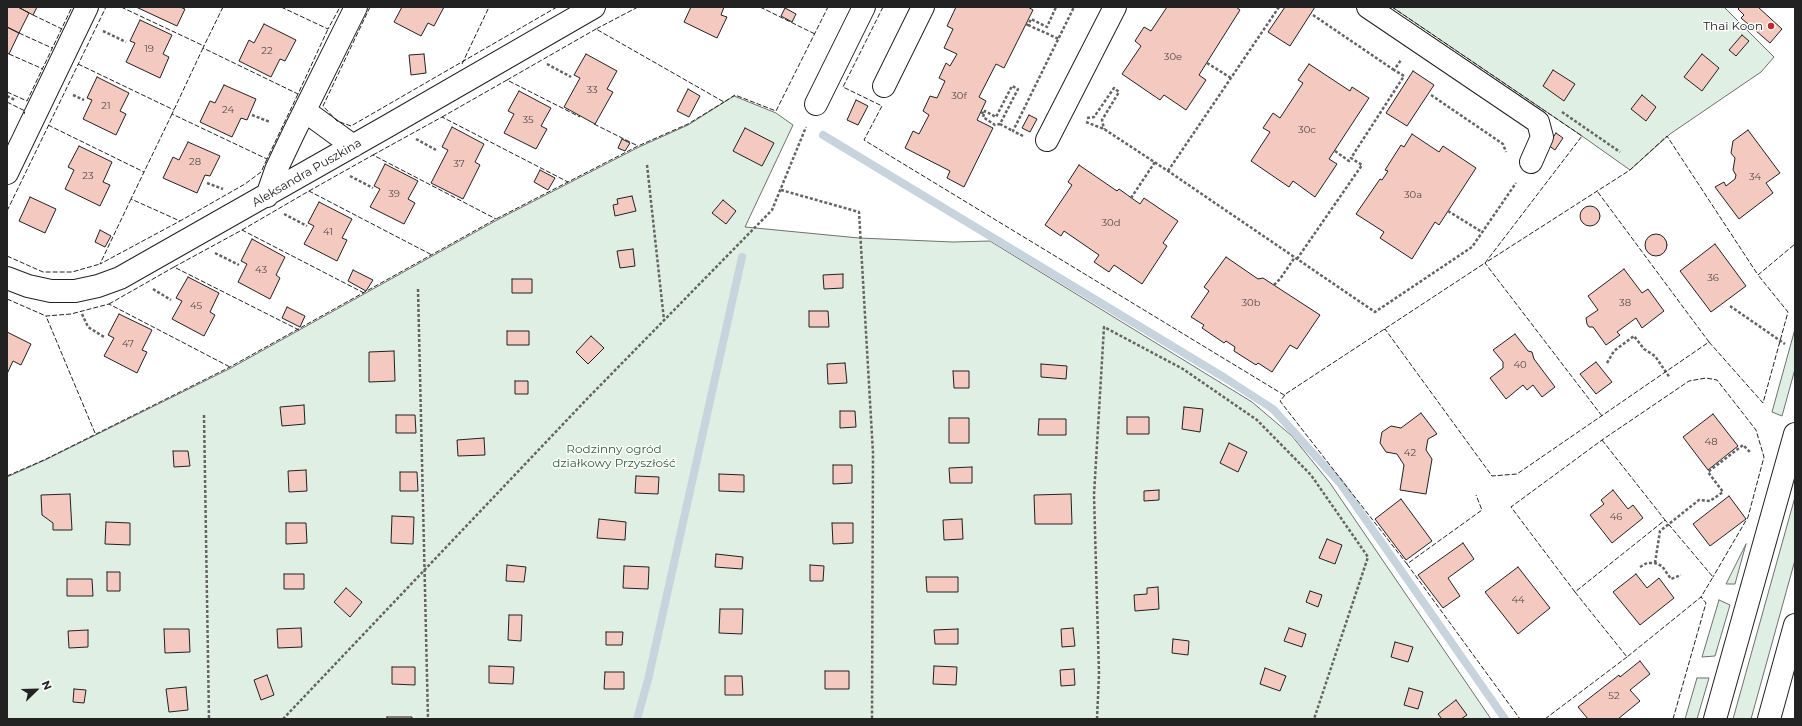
<!DOCTYPE html>
<meta charset="utf-8">
<style>
body{margin:0}
#map{position:relative;width:1802px;height:726px;overflow:hidden;background:#fff;font-family:Montserrat,sans-serif}
canvas{display:block}
.frame{position:absolute;inset:0;border:8px solid #222;pointer-events:none}
.north{position:absolute;left:16px;top:670px;width:40px;height:40px;-webkit-text-stroke:3px #fff;paint-order:stroke;rotate:67deg;font-size:11px;font-weight:700;line-height:16px;text-align:center;color:#222}
.north::after{content:'';display:block;margin:auto;width:14px;height:18px;background:#222;clip-path:polygon(50% 0,100% 100%,50% 72%,0 100%)}
</style>
<div id="map">
<canvas width="1802" height="726"></canvas>
<div class="frame"></div>
<div class="north">N</div>
</div>
<script>
const c = document.querySelector('canvas').getContext('2d');
c.lineJoin = 'round';
function paint(path, color) {
  c.fillStyle = color;
  c.fill(path, 'evenodd');
}
function shape(rows) {
  const path = new Path2D();
  for (const r of rows) {
    if (r.length === 3) {
      path.moveTo(r[0] + r[2], r[1]);
      path.arc(r[0], r[1], r[2], 0, 2 * Math.PI);
      continue;
    }
    path.moveTo(r[0], r[1]);
    for (let i = 2; i < r.length; i += 2) path.lineTo(r[i], r[i + 1]);
  }
  return path;
}
function strokePath(path, color, width, dash) {
  c.strokeStyle = color;
  c.lineWidth = width;
  c.lineCap = dash ? 'butt' : 'round';
  c.setLineDash(dash || []);
  c.stroke(path);
}
function label(font, color, halo, rows, align = 'center') {
  c.font = font + ' Montserrat,sans-serif';
  c.lineWidth = 3;
  c.setLineDash([]);
  c.textBaseline = 'middle';
  c.strokeStyle = halo;
  c.fillStyle = color;
  for (const [text, x, y, turn = 0] of rows) {
    c.save();
    c.translate(x, y);
    c.rotate((+turn || 0) * Math.PI / 180);
    c.textAlign = isNaN(turn) ? turn : align;
    if (halo) c.strokeText(text, 0, 0);
    c.fillText(text, 0, 0);
    c.restore();
  }
}
const green = shape([
 [1392,7,1724,7,1774,57,1761,72,1670,134,1630,170,1582,136,1392,7],
 [734,96,776,113,793,125,745,227,859,238,953,242,990,241,1252,402,1292,436,1330,483,1491,719,7,719,7,477,45,460,231,368,497,220,639,147,688,125,734,96],
 [1795,329,1795,369,1782,416,1772,412,1795,329],
 [1795,497,1795,560,1751,719,1733,719,1795,497],
 [1746,544,1735,584,1726,584,1746,544],
 [1719,600,1730,605,1715,656,1702,657,1719,600],
 [1697,678,1709,678,1697,719,1685,719,1697,678]
]);
const stream = shape([
 [823,135,1225,378,1273,409,1340,483,1505,719],
 [637,719,648,680,742,257]
]);
const building = shape([
 [7,7,18,7,29,13,19,33,7,27,7,7],
 [18,7,37,7,33,15,18,7],
 [136,7,180,7,185,9,177,26,136,7],
 [402,7,444,7,434,26,428,23,421,36,394,22,402,7],
 [691,7,724,7,721,15,727,17,717,38,684,22,691,7],
 [956,7,1028,7,1033,10,1004,68,996,64,979,97,986,101,977,120,993,128,964,187,947,178,950,171,905,148,913,131,919,134,929,115,923,111,930,96,937,98,945,81,939,78,946,63,950,66,957,54,944,48,953,29,947,26,956,7],
 [1167,7,1236,7,1240,10,1199,75,1206,80,1186,110,1164,95,1160,100,1122,74,1141,46,1135,41,1144,27,1151,31,1167,7],
 [1285,7,1315,7,1290,46,1268,32,1285,7],
 [1740,7,1758,7,1782,29,1770,43,1741,18,1744,15,1738,9,1740,7],
 [785,8,796,14,792,22,781,16,785,8],
 [140,20,172,35,163,54,169,57,160,78,126,62,135,43,130,41,140,20],
 [264,24,296,40,285,61,280,59,271,77,239,61,249,40,254,43,264,24],
 [7,27,19,33,9,54,7,53,7,27],
 [1742,35,1749,41,1736,56,1729,50,1742,35],
 [424,54,426,73,411,75,409,55,424,54],
 [586,54,617,71,607,89,613,92,595,124,564,107,580,78,574,75,586,54],
 [1702,54,1719,68,1702,91,1684,77,1702,54],
 [1309,64,1350,91,1352,87,1369,98,1329,159,1337,164,1315,197,1293,181,1289,187,1251,161,1270,132,1263,128,1273,113,1280,118,1303,83,1298,80,1309,64],
 [1553,70,1575,84,1564,101,1543,86,1553,70],
 [1413,71,1434,85,1407,126,1386,113,1413,71],
 [97,77,129,93,120,111,126,114,116,135,83,119,92,100,87,98,97,77],
 [224,85,256,99,247,120,241,118,232,137,200,122,210,101,215,103,224,85],
 [688,89,700,96,689,117,677,111,688,89],
 [519,91,551,108,541,126,547,129,536,149,504,133,514,114,508,111,519,91],
 [1642,95,1656,107,1646,121,1631,109,1642,95],
 [856,100,868,106,858,125,847,120,856,100],
 [1029,115,1037,119,1030,132,1022,128,1029,115],
 [452,127,484,144,475,162,480,165,463,199,431,183,448,150,442,147,452,127],
 [745,128,774,143,762,166,733,151,745,128],
 [1748,130,1780,173,1766,183,1773,193,1739,219,1715,187,1724,182,1726,186,1735,179,1736,175,1733,170,1735,158,1731,153,1733,141,1748,130],
 [1556,133,1563,138,1555,150,1548,145,1556,133],
 [1412,134,1439,152,1443,146,1476,168,1439,225,1435,222,1412,259,1380,238,1384,232,1356,214,1380,179,1382,180,1388,171,1385,170,1401,145,1404,147,1412,134],
 [622,139,630,143,625,151,618,148,622,139],
 [188,142,220,156,210,176,205,175,197,193,163,178,173,157,179,160,188,142],
 [79,146,112,162,103,182,110,185,100,206,65,189,74,170,68,167,79,146],
 [385,164,418,181,408,199,415,203,404,224,370,207,380,189,374,186,385,164],
 [1079,165,1117,191,1119,189,1140,204,1144,198,1178,221,1163,243,1167,246,1142,284,1114,265,1109,272,1094,262,1099,255,1064,231,1061,236,1045,225,1072,185,1068,182,1079,165],
 [540,170,555,178,548,190,534,182,540,170],
 [632,196,636,211,615,216,613,205,618,204,617,199,632,196],
 [30,197,56,209,45,233,19,221,30,197],
 [723,200,736,211,726,224,712,213,723,200],
 [319,202,352,219,342,238,347,240,337,261,304,244,314,226,308,223,319,202],
 [1590,216,10],
 [100,230,111,236,105,247,95,242,100,230],
 [1656,245,11],
 [252,239,285,257,276,275,280,278,270,299,238,282,247,264,241,261,252,239],
 [1715,244,1746,286,1711,312,1680,271,1715,244],
 [633,249,635,266,620,268,617,251,633,249],
 [1226,257,1258,279,1263,278,1320,315,1297,349,1290,345,1272,372,1258,363,1256,365,1234,351,1235,347,1226,341,1224,343,1202,328,1204,325,1191,317,1209,291,1204,287,1226,257],
 [1624,269,1642,293,1648,289,1664,311,1642,328,1636,318,1617,332,1620,335,1606,345,1593,327,1589,327,1587,324,1586,318,1598,310,1588,296,1624,269],
 [353,270,373,280,366,291,348,281,353,270],
 [843,274,843,288,824,289,823,275,843,274],
 [188,277,219,293,210,312,215,315,204,336,172,319,182,301,176,298,188,277],
 [512,279,532,279,532,293,512,293,512,279],
 [287,307,305,316,300,327,282,318,287,307],
 [809,311,828,311,829,327,809,327,809,311],
 [119,314,152,330,142,350,147,352,137,373,104,356,114,338,108,335,119,314],
 [507,331,529,331,529,345,507,345,507,331],
 [7,332,31,344,21,365,13,361,7,374,7,332],
 [1515,334,1528,351,1532,352,1534,359,1555,387,1542,397,1533,385,1527,390,1523,385,1506,399,1490,378,1503,368,1503,362,1493,350,1515,334],
 [591,336,604,348,588,364,576,352,591,336],
 [394,351,395,381,369,382,369,352,394,351],
 [1596,362,1612,382,1596,394,1580,374,1596,362],
 [845,363,847,383,828,384,827,364,845,363],
 [1041,364,1067,366,1066,379,1041,377,1041,364],
 [953,371,969,371,969,388,954,388,953,371],
 [515,381,528,381,528,394,515,394,515,381],
 [304,405,305,424,282,426,280,407,304,405],
 [1184,407,1203,409,1200,432,1182,429,1184,407],
 [840,411,855,411,856,427,840,428,840,411],
 [1421,413,1437,434,1428,439,1426,450,1432,459,1426,494,1400,490,1404,465,1397,454,1386,452,1380,443,1382,432,1391,426,1401,428,1421,413],
 [1713,414,1738,446,1708,470,1683,437,1713,414],
 [396,415,415,415,416,433,396,433,396,415],
 [1127,417,1149,417,1149,434,1127,434,1127,417],
 [949,418,969,418,969,443,949,443,949,418],
 [1039,419,1066,419,1066,435,1038,435,1039,419],
 [484,438,485,455,458,456,457,440,484,438],
 [1229,443,1247,452,1238,472,1220,463,1229,443],
 [173,451,188,451,190,466,174,467,173,451],
 [833,465,852,465,852,483,833,484,833,465],
 [972,467,972,483,950,483,949,468,972,467],
 [306,470,307,491,289,492,288,471,306,470],
 [400,472,417,472,418,491,400,491,400,472],
 [719,474,744,475,744,492,719,491,719,474],
 [636,476,659,477,658,494,635,493,636,476],
 [1159,490,1159,500,1144,501,1144,491,1159,490],
 [1613,490,1628,509,1633,505,1643,518,1612,543,1590,515,1604,504,1601,500,1613,490],
 [70,494,72,530,53,530,53,523,42,515,41,495,70,494],
 [1071,494,1072,524,1035,524,1034,495,1071,494],
 [1729,496,1746,519,1710,546,1693,524,1729,496],
 [1401,499,1432,541,1406,560,1375,519,1401,499],
 [392,516,414,517,413,544,391,543,392,516],
 [599,519,626,522,625,540,597,538,599,519],
 [962,519,963,539,944,540,943,520,962,519],
 [106,522,130,523,130,545,105,544,106,522],
 [286,523,306,523,307,543,286,544,286,523],
 [832,523,853,523,853,543,833,544,832,523],
 [1327,539,1342,545,1335,564,1319,558,1327,539],
 [1463,543,1474,559,1448,578,1460,596,1443,608,1418,575,1463,543],
 [716,554,743,557,742,569,715,567,716,554],
 [507,565,526,567,524,582,506,581,507,565],
 [810,565,824,566,823,581,810,581,810,565],
 [624,566,649,567,648,589,623,588,624,566],
 [1518,567,1550,608,1518,634,1485,592,1518,567],
 [107,572,120,572,120,591,107,591,107,572],
 [284,574,304,574,304,589,284,589,284,574],
 [1636,574,1647,588,1659,578,1674,598,1640,625,1613,592,1636,574],
 [926,577,958,577,958,592,927,592,926,577],
 [67,579,92,579,93,596,67,596,67,579],
 [1158,587,1159,609,1135,611,1134,595,1147,594,1147,588,1158,587],
 [346,588,362,602,350,617,334,602,346,588],
 [1310,591,1322,595,1318,607,1306,602,1310,591],
 [720,609,743,609,742,634,719,633,720,609],
 [509,615,522,615,521,641,508,640,509,615],
 [301,628,302,647,278,648,277,629,301,628],
 [1073,628,1075,646,1062,647,1061,629,1073,628],
 [1289,628,1306,634,1302,647,1284,641,1289,628],
 [164,629,189,629,190,652,165,653,164,629],
 [958,629,958,644,935,644,934,630,958,629],
 [88,630,88,647,69,648,68,631,88,630],
 [606,632,623,632,622,645,606,645,606,632],
 [1173,639,1189,641,1188,655,1172,653,1173,639],
 [1395,642,1413,647,1408,662,1391,657,1395,642],
 [1640,661,1650,674,1630,690,1640,701,1618,719,1588,719,1578,707,1619,675,1620,677,1640,661],
 [489,666,514,667,513,684,489,683,489,666],
 [934,666,957,667,956,685,933,684,934,666],
 [392,667,415,667,415,685,392,684,392,667],
 [1265,668,1286,676,1280,691,1260,684,1265,668],
 [1074,669,1075,685,1061,686,1060,670,1074,669],
 [825,671,849,671,849,689,825,689,825,671],
 [605,672,624,672,624,689,604,689,605,672],
 [267,675,274,695,261,700,254,680,267,675],
 [725,676,742,676,743,695,725,695,725,676],
 [186,687,188,710,169,712,166,689,186,687],
 [1409,688,1423,692,1418,709,1404,705,1409,688],
 [74,689,86,690,84,703,73,702,74,689],
 [1456,700,1467,715,1461,719,1442,719,1438,714,1456,700],
 [387,717,412,717,412,719,387,719,387,717]
]);
const path = shape([
 [1313,15,1394,70],
 [1026,24,1028,25,1031,19,1047,27,1056,7],
 [1028,25,1059,39],
 [103,31,126,42],
 [1207,63,1231,78],
 [547,64,571,77],
 [73,95,84,100],
 [1431,95,1503,144,1506,152],
 [7,96,15,100],
 [981,112,984,114,985,111,996,117,1012,86,1018,89,1000,124,1013,131],
 [1562,112,1620,152],
 [984,114,983,117,995,125,1000,124],
 [252,115,270,122],
 [1087,118,1094,117,1114,88,1119,92,1102,120,1104,129],
 [1086,122,1104,129,1168,171,1375,312,1472,247,1516,183],
 [1023,136,1013,131,1074,7],
 [416,139,436,150],
 [1335,151,1349,161,1351,158],
 [647,165,664,320],
 [1168,171,1279,7],
 [350,176,373,188],
 [207,183,223,189],
 [781,190,859,212,873,453,872,719],
 [1131,198,1155,162],
 [1448,211,1482,232],
 [284,214,307,226],
 [215,253,239,265],
 [1297,259,1362,165,1351,158,1404,76,1394,70,1401,60],
 [1274,285,1280,279,1295,257],
 [153,289,171,300],
 [418,289,428,719],
 [1730,306,1785,344],
 [82,314,88,327,104,337],
 [1607,363,1614,351,1634,336,1644,349,1655,356,1670,378],
 [204,415,209,719],
 [1655,563,1660,531,1699,500,1710,501,1723,492,1708,472,1743,445,1751,453],
 [1640,567,1647,563,1655,563,1662,566,1671,579,1681,575],
 [283,719,585,401,772,210,806,127],
 [1097,719,1099,674,1094,495,1104,327,1183,369,1257,420,1311,475,1368,557,1314,719]
]);
const minor = shape([
 [1368,7,1538,122,1542,137,1531,162],
 [884,86,923,7],
 [816,104,864,7],
 [305,111,353,146],
 [1047,140,1115,7],
 [7,173,87,7],
 [267,196,276,170,294,132,356,7],
 [7,278,28,286,51,291,75,291,98,286,120,278,386,127,594,7],
 [1715,719,1795,434],
 [1769,719,1795,625]
]);
const fence = shape([
 [121,7,204,46],
 [223,7,203,48,298,94,328,29],
 [281,7,328,29,340,7],
 [370,7,323,106,337,121,351,126,557,7],
 [638,7,596,29,724,102,735,95,776,111,828,7],
 [760,7,815,34],
 [883,7,843,87,882,106,864,140,1284,395,1485,263,1582,136,1392,7],
 [33,15,62,29],
 [19,33,52,48],
 [203,48,172,114,267,159,298,94],
 [9,54,43,69],
 [78,64,174,110],
 [462,64,489,7],
 [507,80,596,29],
 [7,92,27,101,72,7],
 [7,102,25,111,24,114],
 [172,114,131,199,180,221,245,184,261,172,267,159],
 [442,117,507,80,580,117],
 [594,124,638,146],
 [48,125,144,172],
 [373,155,442,117,568,182],
 [309,191,373,155,496,219],
 [131,199,100,264,180,221],
 [7,211,106,7],
 [242,230,309,191,432,255],
 [7,256,43,272,72,272,100,264],
 [174,267,242,230,364,293],
 [7,299,46,316],
 [109,304,174,267,299,330],
 [1384,330,1385,329,1492,476,1517,474,1709,342,1597,191],
 [1709,342,1763,403,1788,312,1758,275],
 [1285,395,1280,401,1407,564,1482,510,1476,495],
 [1602,416,1485,263,1630,170,1667,136,1758,275,1795,244],
 [95,433,46,316,71,314,109,304,230,367],
 [1602,440,1665,520,1575,592,1511,507,1602,440,1689,381,1706,378,1717,380,1756,430,1764,457,1748,517,1713,577],
 [7,476,44,460,230,367,496,219,638,146,688,124,724,102],
 [1407,564,1520,719],
 [1575,592,1627,657,1701,597,1713,577,1665,520],
 [1545,719,1627,657],
 [1673,719,1706,603,1701,597]
]);
const markers = [
 [1771,26,4,"#c62828"]
];
const numberNames = [
 ["19",149,49],
 ["22",267,51],
 ["30e",1173,57],
 ["33",592,90],
 ["30f",959,96],
 ["21",106,106],
 ["24",228,110],
 ["35",528,120],
 ["30c",1307,130],
 ["28",195,162],
 ["37",459,164],
 ["23",88,176],
 ["34",1755,177],
 ["39",394,194],
 ["30a",1413,195],
 ["30d",1111,223],
 ["41",328,232],
 ["43",261,270],
 ["36",1713,278],
 ["30b",1251,303],
 ["38",1625,303],
 ["45",196,306],
 ["47",128,344],
 ["40",1520,365],
 ["48",1711,442],
 ["42",1410,453],
 ["46",1616,517],
 ["44",1518,600],
 ["52",1614,696]
];
const poiNames = [
 ["Thai Koon",1763,26]
];
const streetNames = [
 ["Aleksandra Puszkina",307,173,-30]
];
const parkNames = [
 ["Rodzinny ogród",614,449],
 ["działkowy Przyszłość",614,463]
];
paint(green, '#e0efe3');
strokePath(green, '#6f6f6f', 1);
strokePath(stream, '#c7d3dd', 8);
paint(building, '#f3c9c0');
strokePath(building, '#222', 1);
strokePath(minor, '#222', 24);
strokePath(path, '#646464', 2.5, [3, 2]);
strokePath(minor, '#fff', 22);
strokePath(fence, '#222', 1, [5, 2]);
for (const [x, y, r, color] of markers) {
  const dot = new Path2D();
  dot.arc(x, y, r, 0, 2 * Math.PI);
  c.fillStyle = color;
  c.fill(dot);
  strokePath(dot, '#fff', 1.5);
}
label('10px', '#564c4a', null, numberNames);
label('12px', '#222', '#fff', poiNames, 'right');
label('12px', '#222', '#fff', streetNames);
label('12px', '#2f5e38', '#fff', parkNames);
</script>
